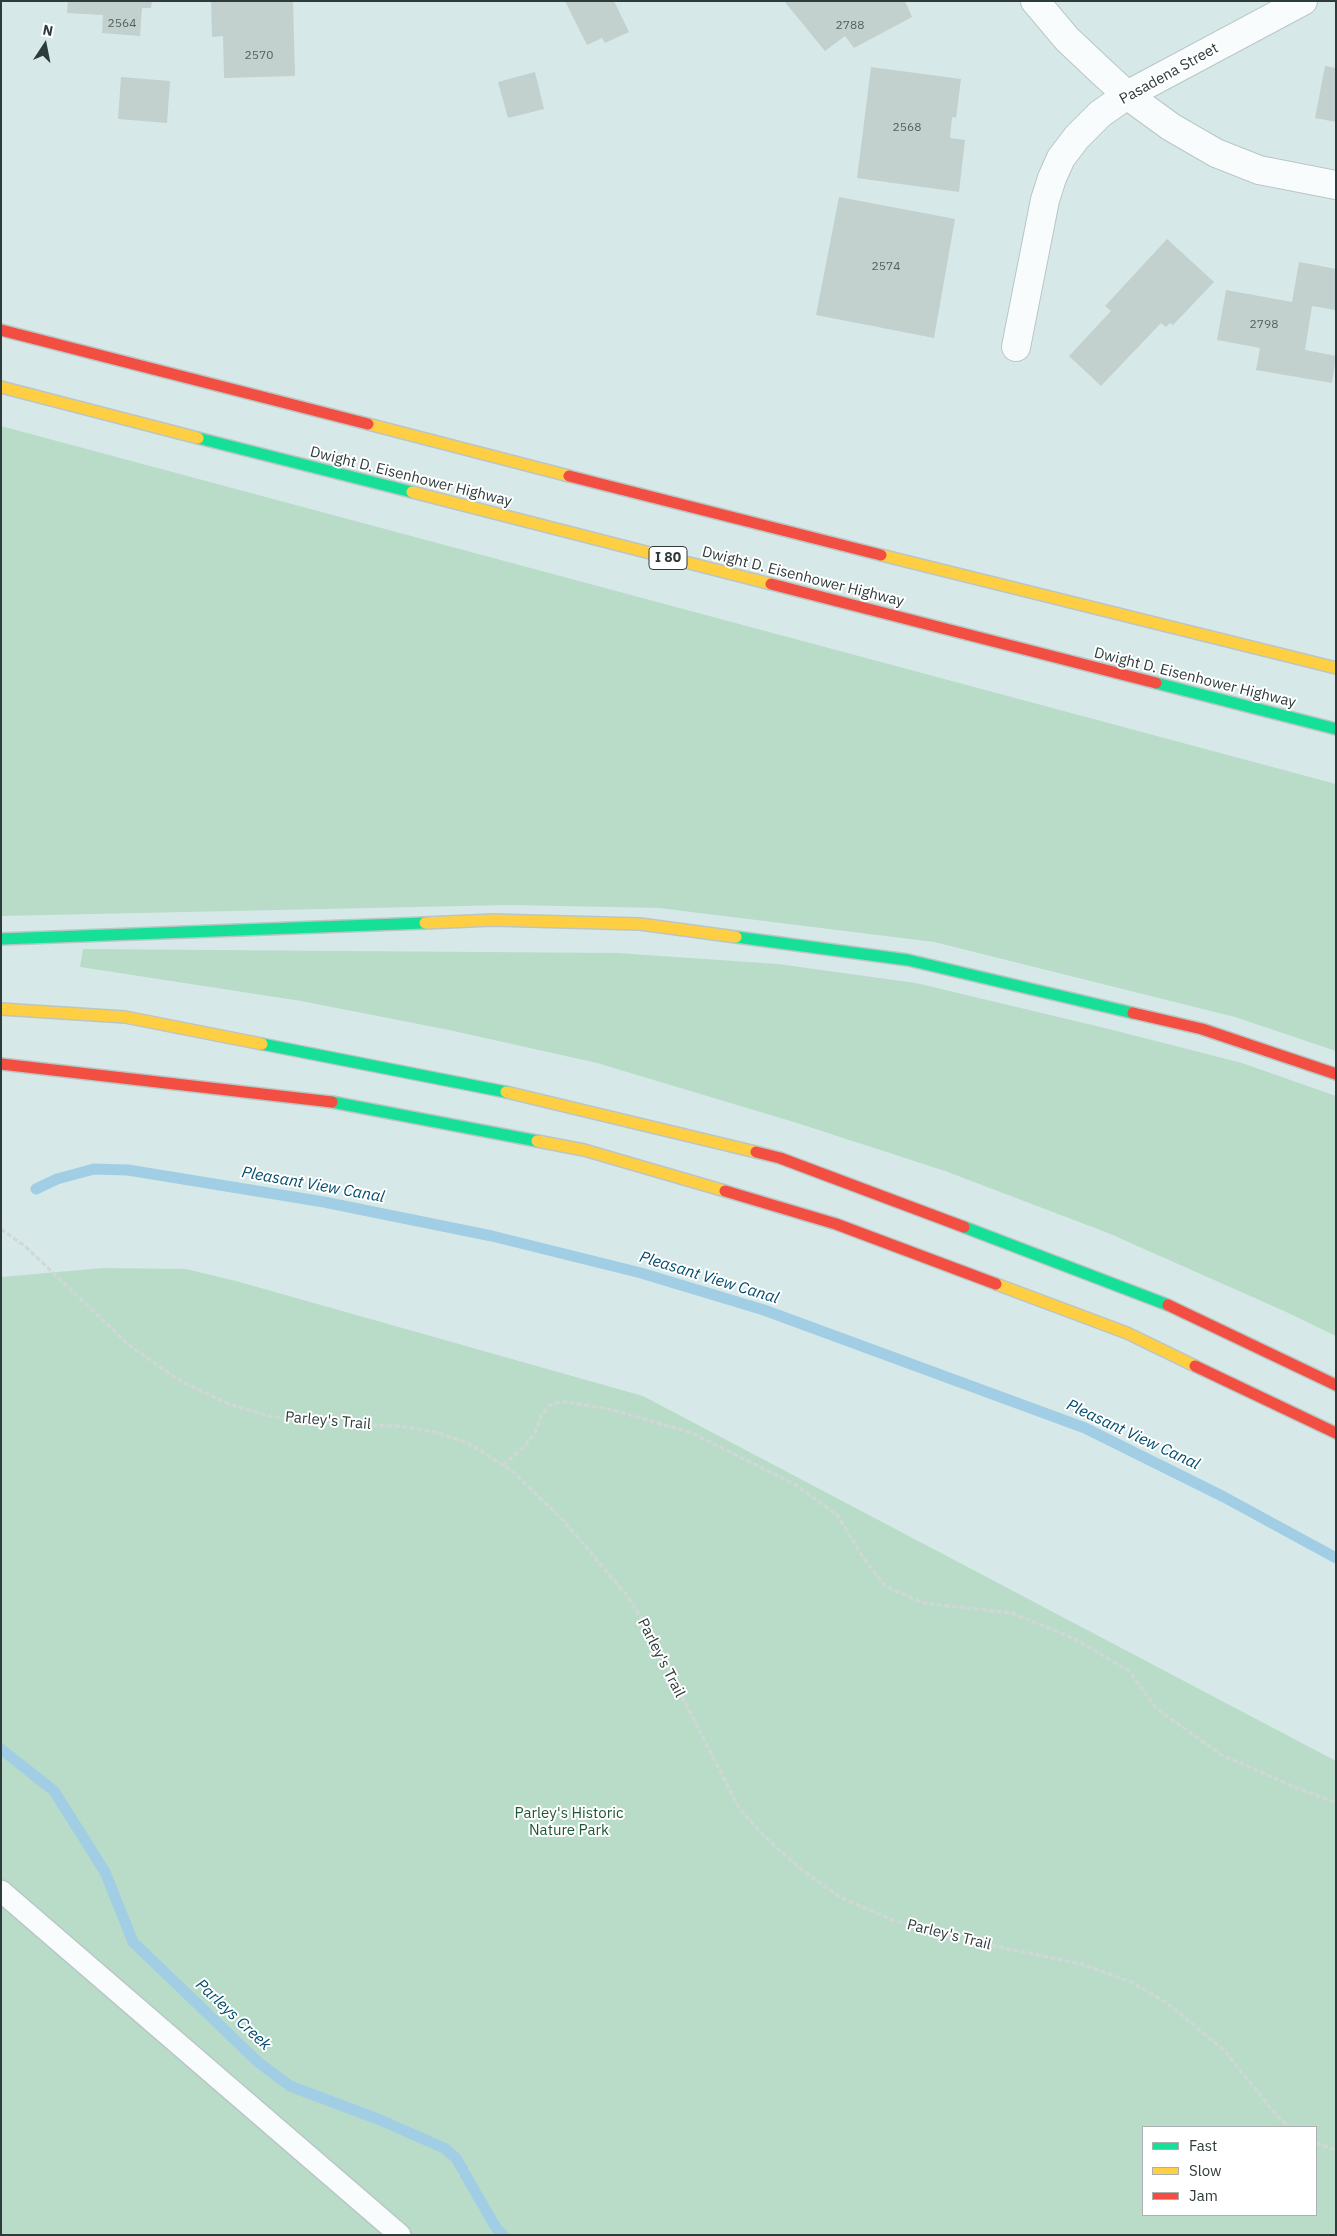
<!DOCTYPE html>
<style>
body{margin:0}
#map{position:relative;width:1337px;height:2236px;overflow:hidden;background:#d6e9e8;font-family:"IBM Plex Sans",sans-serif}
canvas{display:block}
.frame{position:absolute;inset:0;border:2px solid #2d3b3a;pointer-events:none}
.legend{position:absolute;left:1142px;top:2126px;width:175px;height:90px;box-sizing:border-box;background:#fff;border:1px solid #abb1b0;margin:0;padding:6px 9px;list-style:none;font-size:15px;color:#2d3b3a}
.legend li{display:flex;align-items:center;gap:10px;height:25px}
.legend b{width:25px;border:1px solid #abb1b0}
.north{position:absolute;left:20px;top:20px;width:50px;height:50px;-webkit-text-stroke:4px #fff;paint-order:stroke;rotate:11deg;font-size:14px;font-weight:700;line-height:20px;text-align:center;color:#2d3b3a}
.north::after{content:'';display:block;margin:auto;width:18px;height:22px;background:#2d3b3a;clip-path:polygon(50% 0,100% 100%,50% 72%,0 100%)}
</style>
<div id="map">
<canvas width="1337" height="2236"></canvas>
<div class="frame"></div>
<ul class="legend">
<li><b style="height:6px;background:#16e098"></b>Fast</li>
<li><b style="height:6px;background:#ffcf43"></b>Slow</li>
<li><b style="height:6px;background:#f24e42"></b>Jam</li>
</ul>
<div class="north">N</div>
</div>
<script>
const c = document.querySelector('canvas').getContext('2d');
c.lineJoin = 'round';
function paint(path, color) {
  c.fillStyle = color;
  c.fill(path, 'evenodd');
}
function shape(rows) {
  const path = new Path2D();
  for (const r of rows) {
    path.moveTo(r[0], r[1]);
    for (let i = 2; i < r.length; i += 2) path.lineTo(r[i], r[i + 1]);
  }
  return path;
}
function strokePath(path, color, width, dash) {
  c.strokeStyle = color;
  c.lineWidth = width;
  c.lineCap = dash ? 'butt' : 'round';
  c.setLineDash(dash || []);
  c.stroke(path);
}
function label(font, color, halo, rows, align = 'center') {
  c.font = font + ' "IBM Plex Sans",sans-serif';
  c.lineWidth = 4;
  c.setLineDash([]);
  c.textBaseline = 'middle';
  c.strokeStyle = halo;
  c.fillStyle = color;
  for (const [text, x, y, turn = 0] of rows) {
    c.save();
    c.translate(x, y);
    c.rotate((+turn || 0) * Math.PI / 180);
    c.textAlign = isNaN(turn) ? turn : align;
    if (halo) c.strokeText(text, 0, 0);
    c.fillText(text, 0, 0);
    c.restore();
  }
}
const green = shape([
 [1,426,1336,784,1336,1051,1235,1017,934,942,659,908,510,905,1,916],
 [83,949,618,953,778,964,916,983,1109,1029,1242,1063,1336,1096,1336,1336,1284,1311,1108,1233,945,1171,797,1123,597,1063,449,1030,301,1001,80,967],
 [103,1268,186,1269,236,1281,643,1396,1336,1761,1336,2235,1,2235,1,1277],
 [1143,2127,1316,2127,1316,2215,1143,2215]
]);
const stream = shape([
 [36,1189,57,1179,94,1169,128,1170,324,1202,492,1236,641,1273,764,1310,1085,1428,1224,1497,1336,1558],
 [1,1749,54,1791,105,1872,133,1942,258,2062,290,2086,378,2119,444,2148,456,2158,496,2228,503,2235]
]);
const building = shape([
 [68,1,152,1,151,8,142,8,140,36,102,33,103,15,67,13],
 [211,1,293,1,295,76,224,78,223,36,212,37],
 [565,1,614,1,629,32,605,43,602,38,587,45],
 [784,1,905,1,912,17,854,48,845,36,825,51],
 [1325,66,1336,68,1336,122,1315,118],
 [871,67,961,79,956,118,952,117,950,138,965,140,959,192,857,178],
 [535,72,544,109,508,118,498,82],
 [121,77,170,81,167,123,118,119],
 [839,197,955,219,934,338,816,315],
 [1167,239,1214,282,1173,325,1170,323,1166,327,1161,323,1101,386,1069,356,1111,311,1105,306],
 [1299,262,1336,269,1336,310,1312,306,1305,350,1336,356,1332,383,1256,370,1260,348,1217,340,1226,290,1292,302]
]);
const path = shape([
 [1,1229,26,1247,130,1346,179,1380,226,1403,269,1416,302,1421,407,1427,439,1433,470,1444,512,1471,563,1520,629,1598,647,1628,739,1808,764,1836,801,1869,840,1897,890,1919,946,1936,1082,1964,1131,1982,1167,2003,1224,2050,1277,2116,1289,2127],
 [503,1465,524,1447,535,1433,541,1416,549,1406,556,1403,566,1402,609,1409,692,1433,796,1485,838,1516,863,1557,885,1586,923,1603,1012,1613,1075,1639,1129,1671,1156,1708,1220,1754,1290,1785,1336,1803],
 [1316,2143,1336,2150]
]);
const lane = shape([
 [1,1891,400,2235]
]);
const street = shape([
 [1035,1,1067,39,1102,72,1127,95,1171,127,1216,153,1259,170,1336,185],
 [1016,347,1045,200,1052,178,1061,158,1077,137,1100,114,1127,95,1303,1]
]);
const fast = shape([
 [198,438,412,492],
 [1156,683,1336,729],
 [736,937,908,960,1133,1013],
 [1,939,425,923],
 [262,1044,506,1092],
 [332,1102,537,1141],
 [964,1227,1168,1305]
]);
const slow = shape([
 [1,387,198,438],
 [368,424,569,476],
 [412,492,771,584],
 [881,555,1336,668],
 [425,923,493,920,640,924,736,937],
 [1,1009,125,1017,262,1044],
 [506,1092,756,1152],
 [537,1141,584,1150,725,1191],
 [996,1284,1127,1333,1195,1366]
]);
const jam = shape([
 [1,330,368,424],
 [569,476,881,555],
 [771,584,1156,683],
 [1133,1013,1202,1029,1336,1074],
 [1,1064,332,1102],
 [756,1152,780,1158,964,1227],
 [725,1191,836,1224,996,1284],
 [1168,1305,1336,1385],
 [1195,1366,1336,1433]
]);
const numberNames = [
 ["2564",122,24],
 ["2788",850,26],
 ["2570",259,56],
 ["2568",907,128],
 ["2574",886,267],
 ["2798",1264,325]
];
const shields = [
 [668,558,38]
];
const shieldNames = [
 ["I 80",668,558]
];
const streetNames = [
 ["Pasadena Street",1169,74,-29],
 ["Dwight D. Eisenhower Highway",411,477,14],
 ["Dwight D. Eisenhower Highway",803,577,14],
 ["Dwight D. Eisenhower Highway",1195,678,14],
 ["Parley's Trail",328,1421,5],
 ["Parley's Trail",661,1658,63],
 ["Parley's Trail",949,1935,14]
];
const parkNames = [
 ["Parley's Historic",569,1814],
 ["Nature Park",569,1831]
];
const waterNames = [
 ["Pleasant View Canal",313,1185,10],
 ["Pleasant View Canal",709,1278,17],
 ["Pleasant View Canal",1133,1435,25],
 ["Parleys Creek",233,2015,43]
];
paint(green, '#b9dcc9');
strokePath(stream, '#a2cee5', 11);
paint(building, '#c2d0ce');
strokePath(lane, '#b8c6c6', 24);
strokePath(street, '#b8c6c6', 30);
strokePath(fast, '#bbc5c4', 14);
strokePath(slow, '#bbc5c4', 14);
strokePath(jam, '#bbc5c4', 14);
strokePath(path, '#d1d7d7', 3, [5, 2.5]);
strokePath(lane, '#f9fcfc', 21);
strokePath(street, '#f9fcfc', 28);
strokePath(fast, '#16e098', 11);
strokePath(slow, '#ffcf43', 11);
strokePath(jam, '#f24e42', 11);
label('12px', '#52605f', null, numberNames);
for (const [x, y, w] of shields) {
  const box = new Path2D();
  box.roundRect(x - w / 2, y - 11.5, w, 23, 4);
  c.fillStyle = '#fff';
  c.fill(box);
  strokePath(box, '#2d3b3a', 1);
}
label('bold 14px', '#2d3b3a', null, shieldNames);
label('15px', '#2d3b3a', '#fff', streetNames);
label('15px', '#1d5734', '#fff', parkNames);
label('italic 16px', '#024c6d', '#fff', waterNames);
</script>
